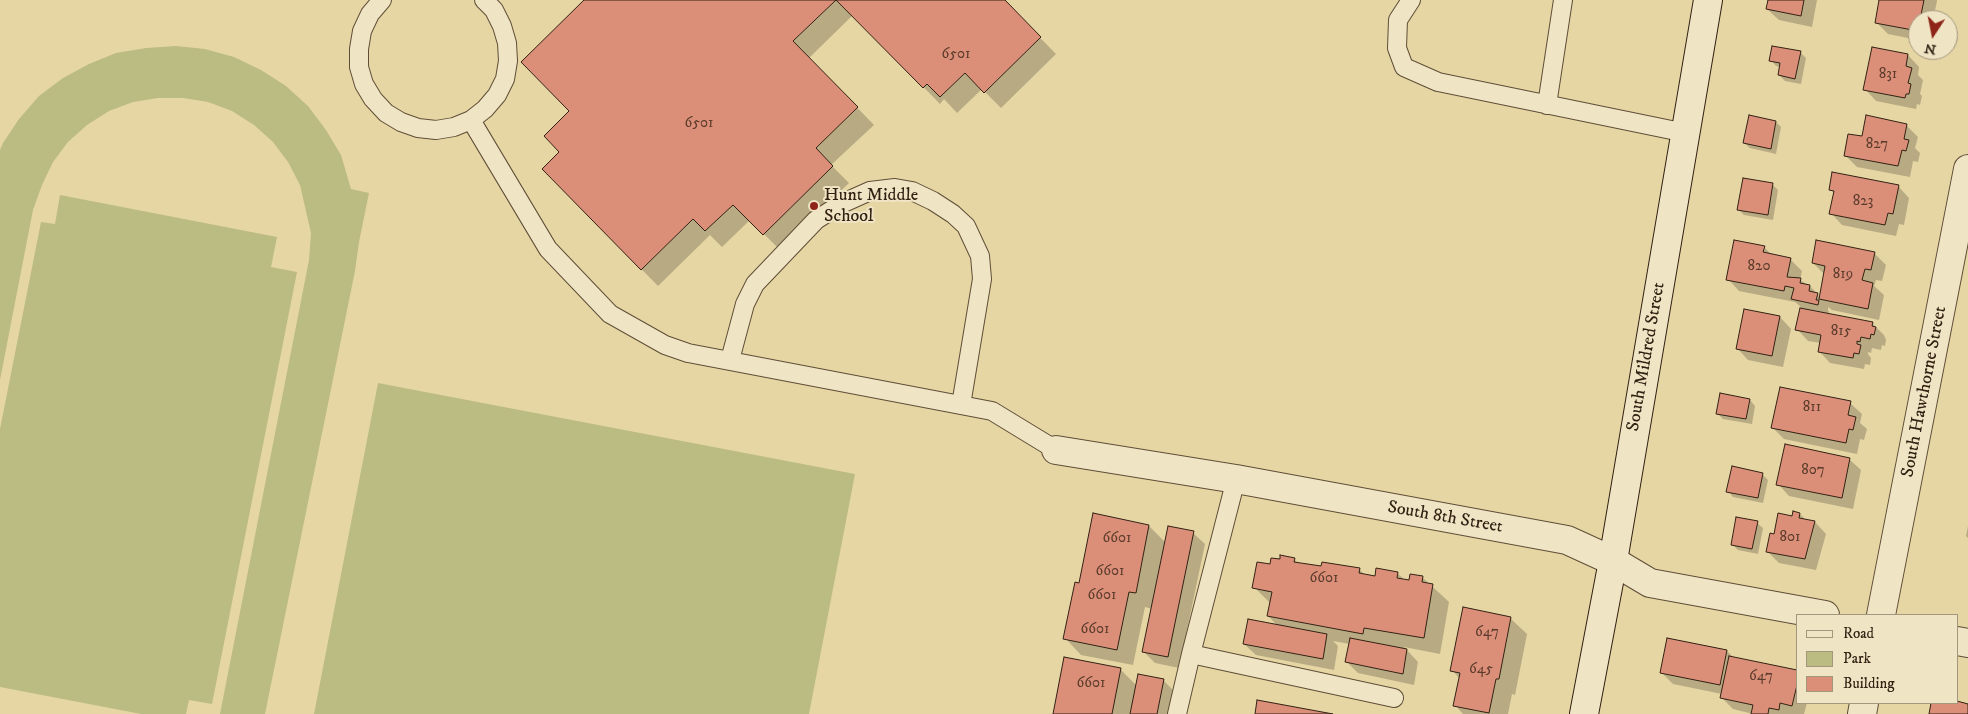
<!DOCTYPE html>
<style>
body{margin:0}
#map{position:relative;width:1968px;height:714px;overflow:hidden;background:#e6d6a4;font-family:"IM FELL DW Pica",serif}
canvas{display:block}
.legend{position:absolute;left:1796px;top:614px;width:162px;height:90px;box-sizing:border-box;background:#efe4c4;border:1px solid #a3967d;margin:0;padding:6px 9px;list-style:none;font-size:15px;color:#322113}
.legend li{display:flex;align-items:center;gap:10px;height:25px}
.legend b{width:25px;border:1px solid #a3967d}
.north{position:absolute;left:1908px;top:10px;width:50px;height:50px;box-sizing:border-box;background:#efe4c4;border:1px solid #a3967d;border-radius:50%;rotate:191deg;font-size:14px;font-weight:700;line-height:20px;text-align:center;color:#322113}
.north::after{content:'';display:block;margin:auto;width:18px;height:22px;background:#8f2418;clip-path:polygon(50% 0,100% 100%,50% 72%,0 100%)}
</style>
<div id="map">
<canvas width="1968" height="714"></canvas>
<ul class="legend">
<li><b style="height:6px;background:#efe4c4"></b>Road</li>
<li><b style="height:14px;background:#bbbc82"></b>Park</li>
<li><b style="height:14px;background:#db8f79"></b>Building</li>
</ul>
<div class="north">N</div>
</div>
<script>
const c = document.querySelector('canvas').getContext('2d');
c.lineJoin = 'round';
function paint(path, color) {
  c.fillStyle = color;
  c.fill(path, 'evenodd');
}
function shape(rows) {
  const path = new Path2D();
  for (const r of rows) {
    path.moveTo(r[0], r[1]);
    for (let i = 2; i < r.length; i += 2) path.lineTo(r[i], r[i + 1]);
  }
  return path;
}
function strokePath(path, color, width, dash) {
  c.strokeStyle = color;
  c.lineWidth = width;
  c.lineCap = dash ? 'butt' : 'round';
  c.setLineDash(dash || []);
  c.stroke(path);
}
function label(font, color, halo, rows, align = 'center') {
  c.font = font + ' "IM FELL DW Pica",serif';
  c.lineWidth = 4;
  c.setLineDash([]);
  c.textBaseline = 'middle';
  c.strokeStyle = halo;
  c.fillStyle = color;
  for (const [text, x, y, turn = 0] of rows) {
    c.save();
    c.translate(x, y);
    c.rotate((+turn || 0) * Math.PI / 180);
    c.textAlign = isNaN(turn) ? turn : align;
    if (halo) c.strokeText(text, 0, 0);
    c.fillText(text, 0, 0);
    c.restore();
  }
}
const green = shape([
 [176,46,205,49,234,57,261,70,286,86,308,106,326,130,341,155,351,189,369,193,359,242,355,271,265,714,220,714,309,260,311,233,300,185,288,162,273,142,254,125,232,111,208,102,183,98,158,98,133,102,109,111,87,125,68,142,53,162,42,185,33,210,0,380,0,150,3,143,19,119,39,96,63,78,89,64,116,53,146,48],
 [60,195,277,237,271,267,297,272,212,704,189,700,186,714,141,714,0,687,0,429,41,222,55,224],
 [378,383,855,474,809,714,314,714]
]);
const shadow = shape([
 [586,0,1003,0,1056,54,1001,108,982,89,957,113,944,99,940,104,853,15,809,58,874,125,831,165,849,183,780,250,750,220,722,247,710,235,658,286,543,169,561,152,571,111],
 [1769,0,1817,0,1812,27,1779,20,1767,9],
 [1881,0,1937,0,1937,1,1933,20,1918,20,1918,40,1888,34,1876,22],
 [1800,52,1806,58,1801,84,1785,81,1779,75,1781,67,1776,66,1771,60],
 [1908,55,1919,67,1918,75,1923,80,1920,94,1922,96,1920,105,1917,104,1916,109,1876,101,1865,89],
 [1776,122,1781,127,1776,154,1750,148,1744,143],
 [1906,125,1918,137,1915,148,1920,153,1918,162,1913,161,1910,177,1857,167,1845,155],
 [1773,185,1778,190,1773,220,1744,215,1738,209],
 [1898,186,1909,198,1904,225,1899,224,1896,236,1842,225,1831,213,1835,194,1830,189],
 [1764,247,1773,256,1790,259,1802,271,1800,280,1810,286,1820,297,1825,275,1813,263,1874,253,1886,265,1882,281,1876,280,1874,286,1884,295,1879,320,1832,310,1828,307,1828,310,1830,315,1872,323,1884,335,1886,340,1885,346,1882,345,1881,350,1872,348,1871,353,1868,352,1868,354,1871,358,1870,365,1865,364,1864,369,1830,363,1819,351,1821,343,1808,341,1797,329,1801,307,1795,302,1739,291,1728,279],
 [1780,317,1791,329,1783,367,1748,360,1737,348],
 [1750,400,1755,406,1752,424,1723,419,1717,413],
 [1850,403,1862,414,1860,423,1867,429,1864,440,1860,439,1857,454,1784,439,1773,428],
 [1849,459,1861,470,1853,509,1789,496,1778,484],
 [1762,474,1768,480,1763,503,1733,497,1728,491],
 [1800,514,1807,521,1815,522,1826,534,1816,570,1779,563,1767,551,1775,535,1793,517],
 [1094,515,1149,526,1166,543,1193,533,1205,544,1179,668,1155,663,1143,651,1152,609,1145,607,1133,665,1081,655,1065,638,1080,584],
 [1757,523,1763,528,1758,554,1738,550,1732,544],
 [1968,526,1968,538,1966,536],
 [1294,559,1299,564,1322,568,1359,569,1365,575,1376,577,1397,573,1405,580,1410,581,1422,577,1449,602,1440,654,1404,647,1418,662,1414,685,1358,673,1347,662,1350,644,1333,641,1338,646,1334,670,1256,655,1244,644,1278,626,1268,616,1271,604,1254,587,1271,566],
 [1510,618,1527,634,1515,695,1512,694,1508,714,1463,714,1455,705,1460,679,1452,670],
 [1727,651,1734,658,1797,671,1797,703,1807,703,1804,714,1753,714,1733,709,1722,698,1722,694,1673,684,1661,672],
 [1120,669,1137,686,1163,680,1175,692,1171,714,1054,714]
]);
const building = shape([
 [584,0,836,0,793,41,858,107,816,148,833,166,763,235,733,205,705,231,693,219,641,270,542,169,559,152,544,136,569,111,521,62,584,0],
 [836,0,1005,0,1041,37,984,93,965,73,940,97,927,84,923,88,836,0],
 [1768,0,1804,0,1801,16,1766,9,1768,0],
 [1879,0,1924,0,1920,20,1918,20,1918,31,1875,23,1879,0],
 [1772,46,1801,51,1795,79,1778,75,1780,63,1769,61,1772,46],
 [1872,47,1908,54,1906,66,1912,68,1908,83,1911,84,1909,94,1906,94,1905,98,1863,90,1872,47],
 [1749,115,1776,121,1771,149,1743,143,1749,115],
 [1866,115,1907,124,1904,139,1909,140,1906,151,1902,150,1898,166,1844,156,1848,134,1862,136,1866,115],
 [1832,172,1899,185,1893,214,1888,213,1885,225,1829,214,1834,191,1829,190,1832,172],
 [1743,178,1773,183,1768,215,1737,210,1743,178],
 [1734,240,1765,246,1763,252,1791,258,1787,277,1801,278,1800,283,1810,285,1809,291,1818,293,1816,300,1819,300,1818,305,1791,299,1794,288,1785,286,1784,291,1726,280,1734,240],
 [1816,240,1875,252,1871,270,1865,269,1862,280,1873,283,1868,309,1819,299,1825,266,1812,263,1816,240],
 [1800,308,1873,322,1872,326,1876,327,1874,335,1871,334,1870,339,1861,337,1860,342,1857,341,1857,344,1861,345,1859,354,1854,353,1853,358,1818,352,1821,335,1795,330,1800,308],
 [1744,309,1780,316,1772,356,1736,349,1744,309],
 [1780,387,1851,401,1848,415,1856,417,1853,430,1849,429,1846,443,1771,428,1780,387],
 [1720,393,1750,399,1746,419,1716,414,1720,393],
 [1785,444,1850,458,1842,498,1776,485,1785,444],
 [1732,466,1763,473,1758,498,1726,492,1732,466],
 [1793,511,1800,513,1799,518,1815,521,1805,559,1766,552,1770,533,1774,534,1778,513,1792,516,1793,511],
 [1093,513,1149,525,1136,593,1129,592,1117,650,1063,639,1075,582,1079,583,1093,513],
 [1736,517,1758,521,1752,549,1731,545,1736,517],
 [1168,526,1194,531,1168,657,1142,652,1168,526],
 [1280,555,1295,558,1294,562,1321,566,1322,562,1360,568,1359,573,1375,576,1376,568,1398,572,1397,578,1409,580,1410,574,1423,576,1422,582,1433,584,1424,638,1364,628,1363,634,1267,616,1272,592,1252,588,1257,562,1270,564,1271,558,1280,559,1280,555],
 [1463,607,1511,617,1499,679,1496,679,1489,713,1453,706,1460,673,1450,671,1463,607],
 [1248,619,1327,634,1323,659,1243,644,1248,619],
 [1350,638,1407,649,1403,674,1345,662,1350,638],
 [1667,638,1727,650,1720,685,1660,673,1667,638],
 [1729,656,1797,670,1797,685,1792,706,1780,703,1779,710,1769,708,1768,714,1751,714,1753,705,1720,698,1729,656],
 [1064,657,1121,668,1112,714,1053,714,1064,657],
 [1138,674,1164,679,1157,714,1130,714,1138,674],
 [1257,700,1333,714,1255,714,1257,700],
 [1957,701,1968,704,1968,714,1929,714,1931,703,1957,701]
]);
const service = shape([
 [382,0,370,14,362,31,359,49,359,67,364,84,373,99,386,113,401,122,418,128,436,130,454,127,471,120,485,109,497,95,505,79,508,61,507,43,502,26,494,10,484,0],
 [1411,0,1398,20,1397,48,1404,67,1438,82,1686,133],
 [1547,105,1563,0],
 [471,120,548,249,610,314,665,345,688,353,992,411,1056,450],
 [730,360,745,304,755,284,816,220,841,204,870,191,895,188,912,191,933,201,953,214,966,226,980,256,982,279,961,405],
 [1191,654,1394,698],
 [1177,714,1191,654,1236,479]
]);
const minor = shape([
 [1056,450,1236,479,1567,540,1613,561,1650,583,1825,615],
 [1881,615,1968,169],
 [1957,641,1968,643],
 [1862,714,1864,703]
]);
const secondary = shape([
 [1584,714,1613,561,1708,0]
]);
const markers = [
 [814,206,5,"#8f2418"]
];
const numberNames = [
 ["6501",956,55],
 ["831",1888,75],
 ["6501",699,124],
 ["827",1877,145],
 ["823",1863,202],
 ["820",1759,267],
 ["819",1843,275],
 ["815",1841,332],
 ["811",1812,408],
 ["807",1813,471],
 ["801",1790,538],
 ["6601",1117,539],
 ["6601",1110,572],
 ["6601",1324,579],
 ["6601",1102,596],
 ["6601",1095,630],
 ["647",1487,633],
 ["645",1481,670],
 ["647",1761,677],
 ["6601",1091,684]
];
const poiNames = [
 ["Hunt Middle",824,196],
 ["School",824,217]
];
const streetNames = [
 ["South Mildred Street",1647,357,-80],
 ["South Hawthorne Street",1925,392,-79],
 ["South 8th Street",1445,518,10]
];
paint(green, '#bbbc82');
paint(shadow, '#0003');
paint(building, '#db8f79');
strokePath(building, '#322113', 1);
strokePath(service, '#5f4e37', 20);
strokePath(minor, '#5f4e37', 30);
strokePath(secondary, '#322113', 30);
strokePath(service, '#efe4c4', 18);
strokePath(minor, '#efe4c4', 28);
strokePath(secondary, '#efe4c4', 28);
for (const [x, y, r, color] of markers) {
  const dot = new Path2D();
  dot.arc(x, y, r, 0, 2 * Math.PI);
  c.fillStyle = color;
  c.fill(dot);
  strokePath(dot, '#efe4c4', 2);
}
label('15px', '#5c3c2c', null, numberNames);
label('18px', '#322113', '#efe4c4', poiNames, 'left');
label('18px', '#322113', '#efe4c4', streetNames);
</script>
